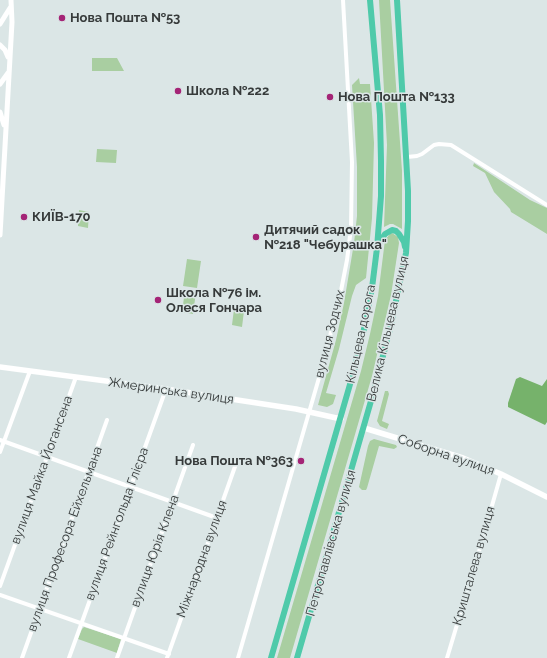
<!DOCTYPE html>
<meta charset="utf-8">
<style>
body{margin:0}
canvas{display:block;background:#dbe6e6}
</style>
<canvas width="547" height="658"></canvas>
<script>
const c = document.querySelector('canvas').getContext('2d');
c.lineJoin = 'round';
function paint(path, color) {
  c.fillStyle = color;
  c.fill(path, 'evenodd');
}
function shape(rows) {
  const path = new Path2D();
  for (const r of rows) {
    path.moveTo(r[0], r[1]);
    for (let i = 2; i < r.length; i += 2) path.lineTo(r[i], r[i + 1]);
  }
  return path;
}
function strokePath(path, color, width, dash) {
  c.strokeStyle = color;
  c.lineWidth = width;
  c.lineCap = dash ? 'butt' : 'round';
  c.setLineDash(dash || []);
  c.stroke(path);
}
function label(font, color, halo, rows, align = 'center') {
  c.font = font + ' Raleway,sans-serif';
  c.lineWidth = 3;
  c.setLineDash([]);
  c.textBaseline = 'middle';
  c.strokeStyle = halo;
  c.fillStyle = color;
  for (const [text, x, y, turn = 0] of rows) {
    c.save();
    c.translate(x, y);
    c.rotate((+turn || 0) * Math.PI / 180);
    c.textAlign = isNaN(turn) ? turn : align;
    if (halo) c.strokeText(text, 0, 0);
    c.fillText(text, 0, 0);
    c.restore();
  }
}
const green = shape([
 [379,0,390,0,402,171,402,229,393,224,390,224,384,227,387,145],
 [92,58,117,58,124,71,92,71],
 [359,78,360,84,370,84,374,143,372,218,366,278,356,285,352,296,339,349,326,393,336,395,333,404,327,407,318,405,336,340,344,303,354,243,357,216,357,167,352,85],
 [97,149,117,150,116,163,96,162],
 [474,163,530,200,547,208,547,234,511,212,510,209,494,192,485,173,473,166],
 [79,210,89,212,88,228,78,226],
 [392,233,398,237,399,243,391,295,372,376,290,658,277,658,361,371,370,334,378,296,385,240,390,234],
 [187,259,201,261,197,288,183,286],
 [185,290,196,292,193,314,182,312],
 [234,309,244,311,242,327,232,325],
 [385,391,388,391,389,394,382,421,389,424,387,429,380,426,377,421],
 [374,439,396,445,397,447,394,449,379,446,367,488,366,490,362,490,359,487,368,446,370,441],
 [84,627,121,639,117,653,78,639,82,629]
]);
const forest = shape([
 [520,377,542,386,547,379,547,422,545,425,508,407,508,403,516,379]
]);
const minor = shape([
 [407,157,417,156,422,154,434,145,439,144,451,145,547,205],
 [0,440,217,518],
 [0,452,30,371],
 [0,586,76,377],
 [0,595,169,654],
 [22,658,107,420],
 [69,658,166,389],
 [117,658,193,445],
 [167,658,237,461],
 [238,658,323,364,340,296,347,260,351,228,352,162,343,0],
 [447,658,480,548,501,474]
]);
const tertiary = shape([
 [0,24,10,8],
 [0,45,5,50,8,57],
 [0,84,8,73],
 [0,112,4,125],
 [0,235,12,22,11,0]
]);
const secondary = shape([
 [0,367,159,388,296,409,341,419],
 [364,428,463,458,501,474,547,497]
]);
const trunk = shape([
 [378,245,385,234,392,230,396,231,399,234,404,242,405,247],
 [271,658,355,367,364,329,372,288,377,248,381,196,381,161,380,115,370,0],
 [297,658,373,394,391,325,406,253,408,221,408,191,397,0]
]);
const markers = [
 [62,18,4,"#a42476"],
 [178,91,4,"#a42476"],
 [330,97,4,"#a42476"],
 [24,217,4,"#a42476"],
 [256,237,4,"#a42476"],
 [158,300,4,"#a42476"],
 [301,461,4,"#a42476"]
];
const poiNames = [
 ["Нова Пошта №53",70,18],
 ["Школа №222",186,91],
 ["Нова Пошта №133",338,97],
 ["КИЇВ-170",32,217],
 ["Дитячий садок",264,230],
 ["№218 \"Чебурашка\"",264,245],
 ["Школа №76 ім.",166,293],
 ["Олеся Гончара",166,308],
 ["Нова Пошта №363",293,461,"right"]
];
const streetNames = [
 ["Велика Кільцева вулиця",388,329,-77],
 ["вулиця Зодчих",330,334,-76],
 ["Кільцева дорога",361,334,-78],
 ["Жмеринська вулиця",171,391,8],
 ["Соборна вулиця",446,455,19],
 ["вулиця Майка Йогансена",42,470,-70],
 ["вулиця Рейнгольда Глієра",117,524,-70],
 ["вулиця Професора Ейхельмана",65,539,-70],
 ["Петропавлівська вулиця",331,543,-74],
 ["вулиця Юрія Клена",155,551,-70],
 ["Міжнародна вулиця",202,559,-70],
 ["Кришталева вулиця",474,566,-74]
];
paint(green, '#a9cea1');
paint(forest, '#76b26b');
strokePath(minor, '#fff', 4);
strokePath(tertiary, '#fff', 5);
strokePath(secondary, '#fff', 5.5);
strokePath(trunk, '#4fcaaa', 6);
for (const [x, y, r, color] of markers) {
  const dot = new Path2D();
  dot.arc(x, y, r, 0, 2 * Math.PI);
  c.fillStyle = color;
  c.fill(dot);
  strokePath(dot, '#dbe6e6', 1.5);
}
label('bold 13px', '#363a3a', '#dbe6e6', poiNames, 'left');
label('13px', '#363a3a', '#dbe6e6', streetNames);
</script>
